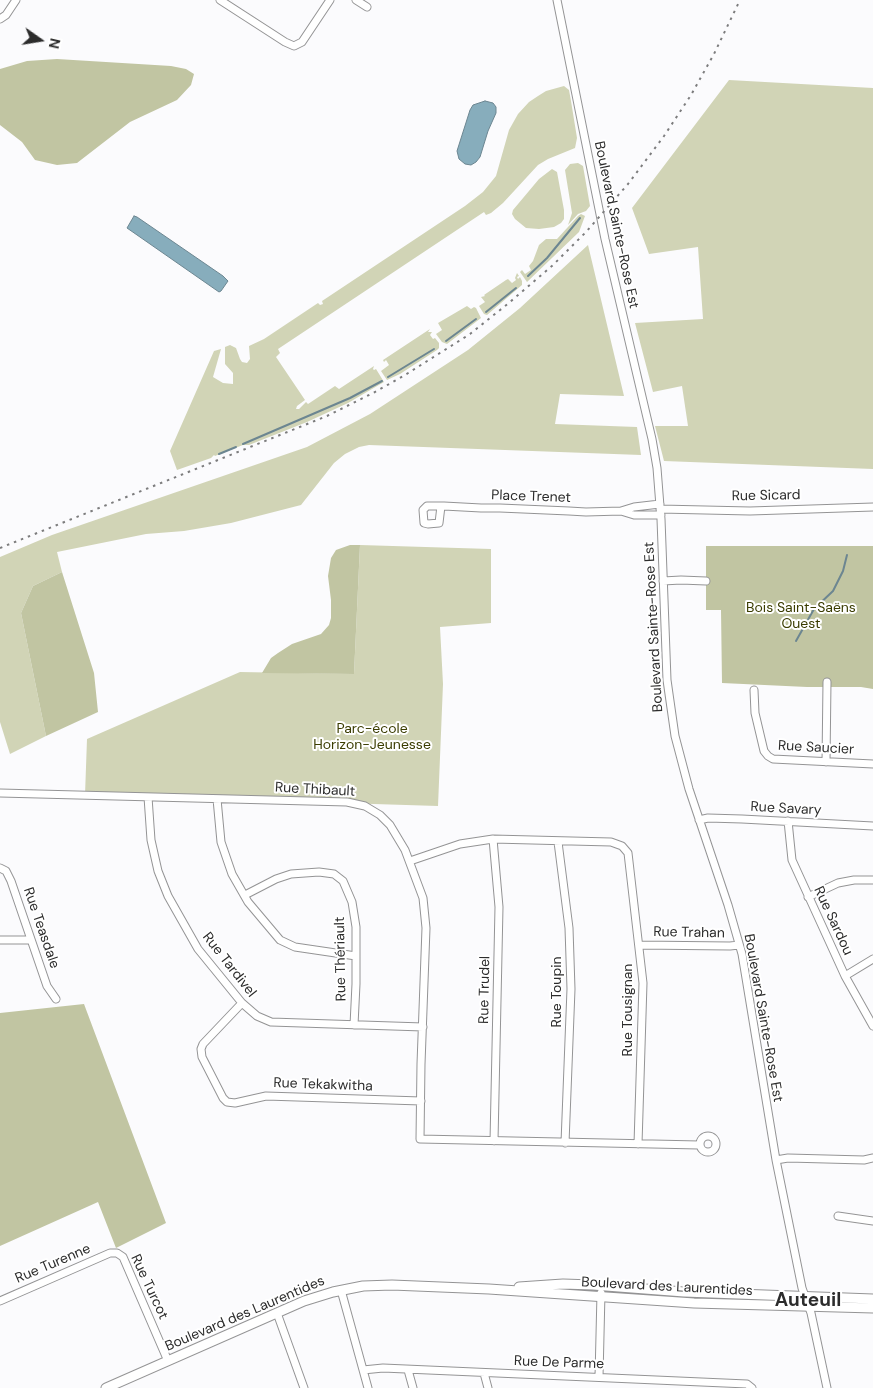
<!DOCTYPE html>
<meta charset="utf-8">
<style>
body{margin:0}
#map{position:relative;width:873px;height:1388px;overflow:hidden;background:#fbfbfd;font-family:"DM Sans",sans-serif}
canvas{display:block}
.north{position:absolute;left:15px;top:15px;width:50px;height:50px;-webkit-text-stroke:4px #fff;paint-order:stroke;rotate:103deg;font-size:14px;font-weight:700;line-height:20px;text-align:center;color:#2c2c2c}
.north::after{content:'';display:block;margin:auto;width:18px;height:22px;background:#2c2c2c;clip-path:polygon(50% 0,100% 100%,50% 72%,0 100%)}
</style>
<div id="map">
<canvas width="873" height="1388"></canvas>
<div class="north">N</div>
</div>
<script>
const c = document.querySelector('canvas').getContext('2d');
c.lineJoin = 'round';
function paint(path, color) {
  c.fillStyle = color;
  c.fill(path, 'evenodd');
}
function shape(rows) {
  const path = new Path2D();
  for (const r of rows) {
    if (r.length === 3) {
      path.moveTo(r[0] + r[2], r[1]);
      path.arc(r[0], r[1], r[2], 0, 2 * Math.PI);
      continue;
    }
    path.moveTo(r[0], r[1]);
    for (let i = 2; i < r.length; i += 2) path.lineTo(r[i], r[i + 1]);
  }
  return path;
}
function strokePath(path, color, width, dash) {
  c.strokeStyle = color;
  c.lineWidth = width;
  c.lineCap = dash ? 'butt' : 'round';
  c.setLineDash(dash || []);
  c.stroke(path);
}
function label(font, color, halo, rows, align = 'center') {
  c.font = font + ' "DM Sans",sans-serif';
  c.lineWidth = 4;
  c.setLineDash([]);
  c.textBaseline = 'middle';
  c.strokeStyle = halo;
  c.fillStyle = color;
  for (const [text, x, y, turn = 0] of rows) {
    c.save();
    c.translate(x, y);
    c.rotate((+turn || 0) * Math.PI / 180);
    c.textAlign = isNaN(turn) ? turn : align;
    if (halo) c.strokeText(text, 0, 0);
    c.fillText(text, 0, 0);
    c.restore();
  }
}
const green = shape([
 [729,80,873,88,873,469,664,461,655,426,688,426,682,386,653,392,635,323,703,319,698,247,649,254,632,208],
 [564,86,569,90,571,101,577,138,575,148,548,159,538,165,503,203,491,213,486,215,484,212,278,349,280,353,276,357,305,400,297,406,296,409,299,409,306,402,308,404,335,386,339,389,374,366,373,369,374,370,376,369,384,382,348,403,307,422,249,445,243,445,215,456,214,455,211,458,177,470,170,451,214,351,221,349,213,377,223,383,233,384,233,373,225,364,225,347,230,345,236,348,240,359,242,362,247,363,250,359,249,346,264,339,318,303,320,305,323,304,322,301,465,206,483,192,496,176,509,130,518,114,529,102,538,96,546,91],
 [578,163,583,166,590,206,586,211,578,214,568,225,572,213,565,170,570,164],
 [552,169,557,172,564,210,564,219,561,223,554,227,539,229,526,228,515,219,512,214,513,210,539,179],
 [581,214,585,216,579,232,527,282,520,272,522,270,525,274,531,270,529,266,533,261,539,245,546,239,557,239,578,216],
 [588,245,624,396,560,394,555,424,637,427,641,455,369,445,359,447,345,454,334,463,301,505,231,523,184,531,146,534,57,552,62,572,33,586,21,613,46,736,10,754,0,722,0,557,52,535,307,447,370,414,468,350,520,308],
 [517,273,519,276,517,277,518,279,520,277,522,281,522,285,487,315,484,314,479,306,485,302,481,297,485,296,484,295,506,280,508,279,512,283,516,280,515,278],
 [467,306,471,309,474,307,476,308,481,318,447,344,442,342,436,334,442,330,438,323],
 [430,329,428,332,432,332,430,335,433,339,435,338,439,343,439,348,437,350,400,374,387,380,381,371,389,365,386,360,384,362,383,360],
 [360,545,491,549,491,623,440,627,443,684,438,806,85,795,87,739,240,672,354,674]
]);
const forest = shape([
 [57,59,171,66,186,69,194,74,191,85,177,100,130,122,77,163,57,165,35,160,22,142,0,125,0,69,27,61],
 [350,545,360,545,354,674,262,673,271,658,278,653,292,644,321,634,329,625,331,618,331,600,328,576,331,558,336,550],
 [706,546,873,546,873,689,861,687,807,687,722,683,721,610,706,610],
 [62,572,94,673,98,712,46,736,21,613,33,586],
 [84,1004,166,1223,116,1248,98,1202,0,1246,0,1013]
]);
const water = shape([
 [485,101,493,103,496,107,496,113,488,131,480,157,476,162,471,165,465,164,459,159,457,151,470,110,473,105,485,101],
 [134,216,137,217,223,276,228,281,221,291,219,292,127,228,134,216]
]);
const stream = shape([
 [528,276,547,258,580,218],
 [486,312,516,288],
 [446,341,476,319],
 [388,377,434,349],
 [243,444,350,398,382,381],
 [219,454,236,447],
 [796,641,814,609,833,591,843,571,847,555]
]);
const minor = shape([
 [220,0,285,42,294,46,302,42,330,0],
 [356,0,367,7],
 [557,0,605,239,652,439,657,468,661,519,667,680,675,736,689,789,728,905,742,954,776,1160,802,1288,811,1313,827,1388],
 [0,19,6,15,16,0],
 [441,506,439,523,428,524,424,523,423,510,427,506,444,506,481,508,500,508,569,511,586,512,621,511,634,515,661,515],
 [660,509,750,511,873,507],
 [621,511,634,507,660,504],
 [663,581,681,580,706,581],
 [754,690,755,713,764,751,768,756,773,759,873,764],
 [826,762,827,682],
 [0,793,347,802,365,806,380,815,390,825,405,850,423,898,426,928,421,1064,420,1139,699,1145],
 [148,797,151,840,158,871,168,896,198,949,242,1003,257,1016,271,1022,423,1027],
 [217,799,221,842,232,874,248,902,280,940,295,947,356,956],
 [699,820,708,818,742,819,873,826],
 [788,821,792,860,845,976,873,1026],
 [493,839,499,907,494,1141],
 [558,842,569,928,571,989,565,1143],
 [410,861,460,844,493,839,611,842,622,846,628,853,643,983,638,1144],
 [0,868,6,871,11,881,47,986,56,999],
 [245,895,276,879,291,874,319,872,334,874,343,881,352,902,356,927,356,984,354,1025],
 [808,897,838,883,854,880,873,880],
 [0,940,31,940],
 [639,945,730,946,739,945],
 [845,976,873,959],
 [242,1003,203,1044,201,1049,202,1057,223,1098,227,1102,235,1103,266,1096,421,1101],
 [708,1144,8],
 [776,1160,788,1158,864,1160,873,1158],
 [838,1216,873,1221],
 [341,1290,368,1388],
 [0,1301,110,1253,117,1253,123,1257,168,1361],
 [277,1313,304,1388],
 [363,1370,383,1368,747,1384,752,1388],
 [408,1370,413,1388],
 [484,1373,488,1388],
 [599,1377,601,1293]
]);
const major = shape([
 [519,1287,563,1284,593,1285,684,1292,873,1299],
 [106,1388,304,1301,333,1292,363,1286,392,1285,489,1289,694,1303,873,1308]
]);
const rail = shape([
 [0,548,327,416,375,392,405,375,470,334,510,302,553,265,586,232,628,184,664,136,691,95,714,54,740,0]
]);
const streetNames = [
 ["Boulevard Sainte-Rose Est",616,225,78],
 ["Rue Sicard",766,496,-1],
 ["Place Trenet",531,497,2],
 ["Boulevard Sainte-Rose Est",654,627,-93],
 ["Rue Saucier",816,748,3],
 ["Rue Thibault",315,790,3],
 ["Rue Savary",786,809,3],
 ["Rue Sardou",833,921,65],
 ["Rue Teasdale",41,928,71],
 ["Rue Trahan",689,933,1],
 ["Rue Thériault",341,959,-91],
 ["Rue Tardivel",229,965,52],
 ["Rue Trudel",485,990,-89],
 ["Rue Toupin",557,992,-90],
 ["Rue Tousignan",628,1010,-90],
 ["Boulevard Sainte-Rose Est",763,1018,80],
 ["Rue Tekakwitha",323,1085,2],
 ["Rue Turenne",53,1264,-23],
 ["Rue Turcot",149,1287,65],
 ["Boulevard des Laurentides",667,1287,3],
 ["Boulevard des Laurentides",245,1314,-23],
 ["Rue De Parme",559,1363,2]
];
const parkNames = [
 ["Bois Saint-Saëns",801,608],
 ["Ouest",801,624],
 ["Parc-école",372,729],
 ["Horizon-Jeunesse",372,745]
];
const districtNames = [
 ["Auteuil",808,1301]
];
paint(green, '#d1d4b6');
paint(forest, '#c1c5a2');
paint(water, '#87adbc');
strokePath(water, '#6c8691', 1);
strokePath(stream, '#6c8691', 2);
strokePath(minor, '#949495', 9);
strokePath(major, '#949495', 11);
strokePath(minor, '#fff', 7);
strokePath(major, '#fff', 9);
strokePath(rail, '#7c7c7d', 2, [2.5, 5]);
label('14px', '#2c2c2c', '#fff', streetNames);
label('14px', '#3a3c00', '#fff', parkNames);
label('bold 19px', '#2c2c2c', '#fff', districtNames);
</script>
